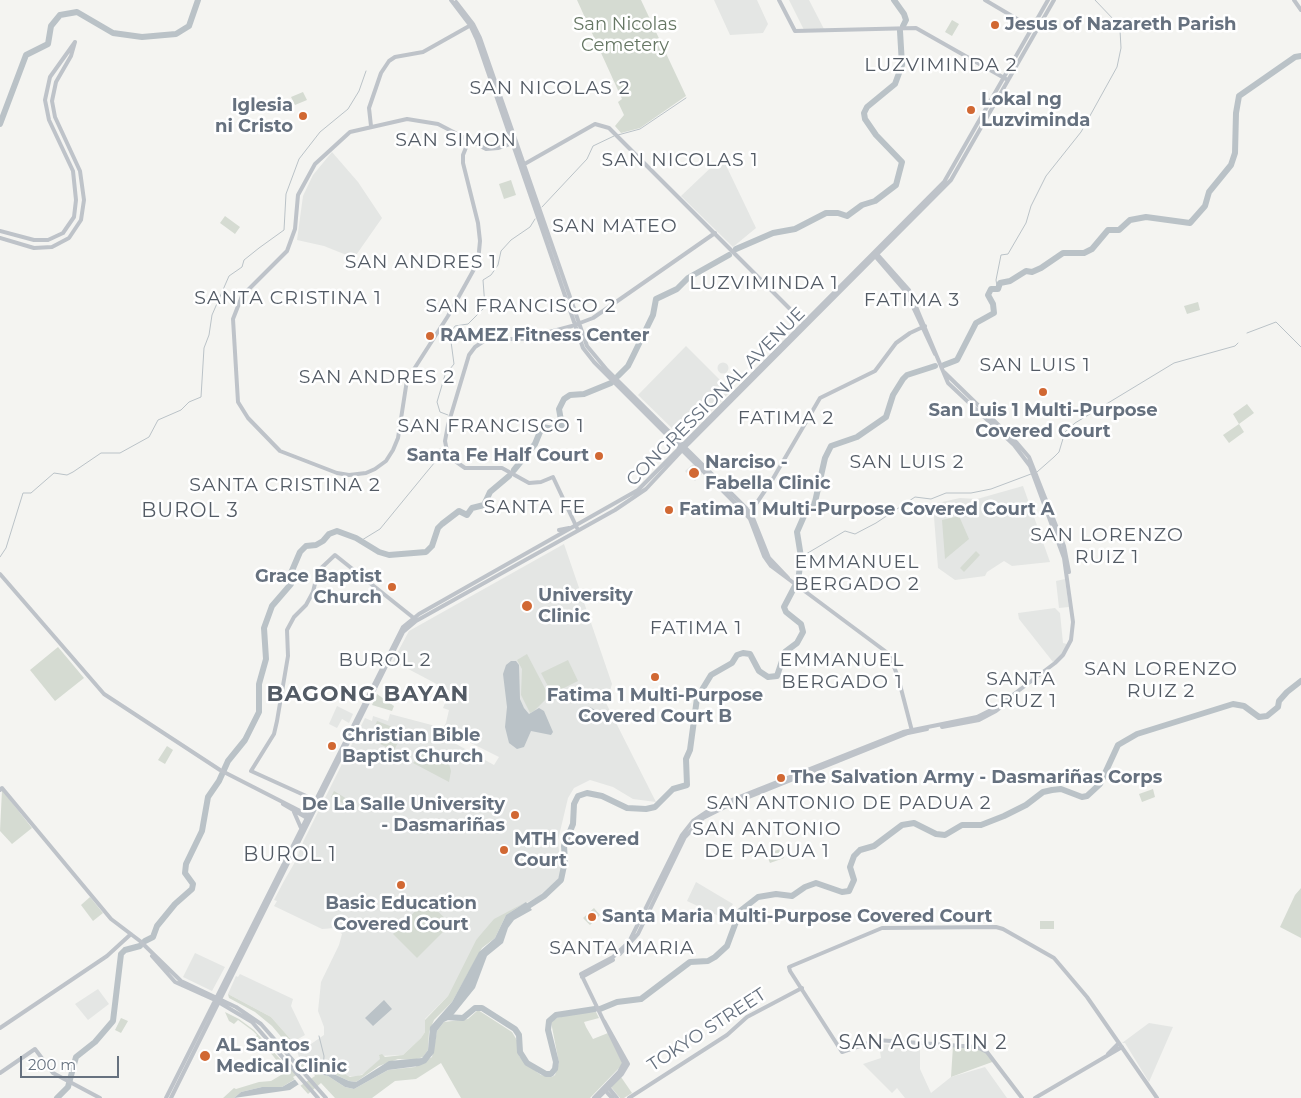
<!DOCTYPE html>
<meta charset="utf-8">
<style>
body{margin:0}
#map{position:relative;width:1301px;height:1098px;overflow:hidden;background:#f4f4f1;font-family:Montserrat,sans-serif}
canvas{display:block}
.scale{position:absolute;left:20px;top:1056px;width:99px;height:22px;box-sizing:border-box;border:2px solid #66717f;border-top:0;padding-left:6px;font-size:15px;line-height:18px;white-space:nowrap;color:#66717f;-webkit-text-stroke:4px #fff;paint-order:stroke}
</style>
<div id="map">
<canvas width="1301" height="1098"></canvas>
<div class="scale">200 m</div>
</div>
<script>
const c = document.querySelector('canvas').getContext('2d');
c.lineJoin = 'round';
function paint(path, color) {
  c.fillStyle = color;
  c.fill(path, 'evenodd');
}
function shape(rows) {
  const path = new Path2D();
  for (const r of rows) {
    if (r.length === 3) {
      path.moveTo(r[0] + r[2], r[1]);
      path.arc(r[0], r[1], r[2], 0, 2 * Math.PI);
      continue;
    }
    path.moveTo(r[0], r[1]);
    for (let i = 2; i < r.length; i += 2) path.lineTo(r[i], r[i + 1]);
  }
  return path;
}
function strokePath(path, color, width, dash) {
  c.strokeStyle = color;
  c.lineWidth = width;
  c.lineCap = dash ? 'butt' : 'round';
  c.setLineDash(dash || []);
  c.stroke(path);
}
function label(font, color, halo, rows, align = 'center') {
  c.font = font + ' Montserrat,sans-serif';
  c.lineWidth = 5;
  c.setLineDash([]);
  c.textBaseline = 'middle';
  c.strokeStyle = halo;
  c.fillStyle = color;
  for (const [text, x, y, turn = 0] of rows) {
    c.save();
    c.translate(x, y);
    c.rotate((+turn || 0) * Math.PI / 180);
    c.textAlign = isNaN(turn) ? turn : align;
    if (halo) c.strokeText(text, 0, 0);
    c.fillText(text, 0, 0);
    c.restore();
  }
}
const built = shape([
 [714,0,757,0,768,24,763,33,730,35],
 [789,0,809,0,824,29,804,30],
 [332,152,358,182,382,218,354,258,324,246,297,240,303,196,313,175],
 [722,157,756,228,733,247,681,196],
 [686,346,731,391,683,439,638,395],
 [723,368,5.5],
 [693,464,702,474,695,481,685,471],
 [1023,486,1050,562,1012,566,1004,561,987,572,985,576,955,580,938,568,933,504,960,498,977,499],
 [564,544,612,684,606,703,656,802,633,799,613,787,590,780,574,788,568,798,558,840,561,873,558,879,538,897,516,908,476,940,448,996,425,1019,425,1032,421,1038,403,1055,379,1056,381,1059,367,1072,356,1077,347,1076,325,1064,308,1064,301,1056,299,1057,297,1051,295,1053,291,1048,303,1042,311,1044,324,1035,324,1027,318,1011,321,982,339,945,342,934,335,928,322,929,274,906,277,901,274,900,284,881,295,862,304,840,365,718,372,721,373,716,388,721,390,714,443,728,446,723,449,710,443,708,450,691,393,661,409,631],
 [443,728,469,735,467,741,499,757,494,765,440,735],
 [1065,579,1069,607,1059,608,1056,581],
 [1055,608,1060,613,1063,643,1067,644,1061,656,1053,662,1019,619,1018,613],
 [337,706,353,714,349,723,342,719,337,728,329,724],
 [696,882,733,904,723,918,687,901],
 [195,953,225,967,212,991,183,977],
 [240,974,293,999,291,1006,305,1035,293,1042,271,1017,228,994,236,976,238,977],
 [98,989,109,1004,88,1020,75,1004],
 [1149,1023,1173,1027,1149,1082,1125,1043,1122,1043],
 [879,1044,920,1046,920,1069,931,1093,951,1077,985,1067,1007,1098,905,1098,897,1088,892,1093,863,1064,881,1058]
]);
const green = shape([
 [577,0,641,0,686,96,640,128,621,133,615,126,624,115,618,102,622,99],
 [952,20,959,24,952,36,945,32],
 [303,92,307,100,295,105,291,97],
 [511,180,516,195,504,199,499,184],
 [225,216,240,227,235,234,220,223],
 [1198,302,1200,310,1187,314,1184,306],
 [1247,404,1254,413,1239,424,1233,414],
 [1239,424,1244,432,1229,443,1223,435],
 [959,516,969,539,945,559,942,520],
 [976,551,980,555,964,572,960,568],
 [58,647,84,678,55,701,30,670],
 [527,654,549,696,534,711,530,713,521,695,522,669,517,660],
 [568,660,578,681,552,694,541,673],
 [377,694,394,706,392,711,372,705],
 [377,721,403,731,394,751,370,739],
 [167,746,173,750,165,764,158,760],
 [433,751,441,754,448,760,451,771,449,782,413,763,422,754],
 [1153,789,1155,797,1142,802,1139,794],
 [2,790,32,828,12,844,0,831],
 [334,791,347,799,344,804,331,797],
 [780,849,784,858,770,863,766,854],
 [1301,888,1301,938,1280,927,1295,895],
 [90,897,103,913,93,921,81,905],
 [426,900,451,924,417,958,393,934],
 [526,902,506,915,495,938,482,948,452,1002,434,1020,429,1032,428,1050,423,1057,414,1060,398,1059,379,1066,356,1082,349,1081,325,1070,295,1079,282,1087,262,1087,241,1092,234,1098,223,1098,234,1088,236,1089,259,1082,271,1081,286,1072,261,1041,256,1044,253,1040,257,1035,253,1031,238,1020,234,1024,229,1021,225,1012,239,1019,254,1030,289,1069,302,1058,308,1064,325,1064,350,1077,362,1075,380,1059,379,1055,382,1054,385,1057,403,1055,421,1038,425,1032,425,1020,448,996,476,940,494,919],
 [594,908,600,915,590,925,583,918],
 [1040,921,1054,921,1054,929,1040,929],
 [228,994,271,1017,293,1042,289,1046,272,1026,255,1012,229,998],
 [478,1010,512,1032,518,1042,519,1056,526,1064,541,1075,552,1077,555,1075,559,1063,551,1022,557,1018,576,1013,596,1012,599,1018,584,1022,586,1027,593,1039,608,1033,622,1062,622,1065,590,1098,461,1098,441,1063,416,1079,395,1081,372,1098,335,1098,321,1083,308,1094,299,1084,313,1074,320,1073,328,1076,345,1087,354,1089,388,1070,415,1067,432,1057,437,1031,444,1022,468,1019],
 [121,1018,128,1021,121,1033,115,1030],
 [953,1046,977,1047,987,1052,995,1061,951,1077],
 [621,1077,632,1093,624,1098,620,1098,611,1087]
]);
const water = shape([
 [511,661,516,661,519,665,520,699,524,708,529,714,539,708,544,711,553,732,551,735,531,731,524,747,517,749,509,743,505,727,507,707,503,674,506,665],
 [590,707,595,710,593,715,583,723,580,712],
 [526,902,532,910,514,920,508,928,503,943,487,956,475,988,450,1019,444,1022,437,1031,434,1053,426,1063,419,1066,388,1070,354,1089,345,1087,328,1076,316,1073,290,1090,234,1098,241,1092,262,1087,282,1087,313,1069,325,1070,349,1081,356,1082,389,1061,422,1058,428,1050,430,1027,452,1002,479,952,495,938,506,915],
 [384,1000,392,1009,373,1026,365,1018]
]);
const pier = shape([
 [309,1068,315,1076,300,1086,293,1077]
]);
const stream = shape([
 [618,135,640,129,686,98],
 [542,207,587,159,593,146,614,136],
 [997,286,996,280,1001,255,1008,254,1026,223,1031,206,1046,176,1081,132,1117,67,1121,48,1120,30,1115,21,1095,0],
 [1247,333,1276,322,1301,347],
 [448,415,440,412,437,402,445,375,454,364,450,334,455,326,468,324,485,307,483,280,491,275,498,265,501,251,511,240,530,227,535,219],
 [1037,472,1054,457,1059,452,1065,432,1075,423,1174,363,1235,346,1238,343],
 [362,540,380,529,425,474,435,462,440,449],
 [0,557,6,548,23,493,31,493,54,473,67,475,73,472,101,453,120,453,149,437,158,420,181,410,189,402,201,397,204,348,209,335,212,315,229,276,242,267,244,260,259,248,284,230,286,194,299,159,320,132,348,109,359,91,366,71],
 [801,557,845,531,855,534,876,523,915,497,931,499,946,493,971,493,991,489,1031,474],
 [319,1036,324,1056,323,1070]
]);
const river = shape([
 [894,0,904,14,906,20,903,26],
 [0,124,26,55,48,44,51,26,60,15,77,12,113,33,142,37,176,34,189,26,198,0],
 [736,249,773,233,795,229,826,213,838,213,847,216,862,205,875,201,896,185,902,162,876,135,865,119,864,113,867,107,895,84,902,65,900,31],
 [944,365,957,360,976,323,994,313,993,304,988,295,991,289,998,289,1000,283,1010,281,1026,271,1032,272,1041,268,1063,253,1084,253,1092,249,1108,230,1119,230,1130,220,1146,217,1190,223,1205,206,1209,192,1231,165,1235,153,1236,113,1239,96,1295,57,1301,56],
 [618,376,628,366,633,356,653,315,656,299,677,289,688,278,729,255],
 [514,470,535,444,542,427,554,429,562,426,559,409,564,399,570,395,584,394,611,383],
 [798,582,801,557,797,532,804,516,815,502,825,458,831,446,857,437,886,417,893,395,903,379,907,375,935,366],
 [522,910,544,896,561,880,565,861,564,846,573,824,574,804,578,796,587,793,602,796,627,808,646,809,655,807,673,789,687,785,686,759,690,750,697,698,711,675,732,663,737,655,743,653,750,654,759,671,768,677,777,676,785,652,797,643,803,632,801,624,786,612,784,607,795,586],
 [145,941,153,937,157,926,175,904,192,889,193,884,185,873,186,864,202,831,208,797,219,781,228,761,245,740,259,712,259,684,266,659,264,628,272,606,291,584,291,573,300,552,306,546,316,545,323,541,329,534,337,531,356,538,379,552,389,555,426,552,432,546,438,528,442,524,459,511,467,515,472,508,484,505,490,492,509,476],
 [600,1009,617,1002,641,999,690,962,708,961,715,957,727,946,740,911,758,897,776,894,792,896,805,887,816,883,842,892,849,891,854,880,850,867,854,856,860,850,874,846,902,825,914,823,936,834,945,835,962,825,981,825,1004,816,1026,805,1043,792,1052,790,1061,789,1082,797,1087,796,1100,784,1118,745,1137,734,1233,704,1244,706,1259,717,1267,716,1278,707,1279,701,1287,692,1301,681],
 [445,1017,463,1018,475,1008,482,1008,515,1029,519,1035,520,1052,527,1063,546,1074,551,1074,555,1069,556,1062,548,1030,549,1021,556,1015,595,1009],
 [57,1098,68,1087,76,1057,95,1042,113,1021,121,954,125,950,140,946]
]);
const secondary = shape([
 [451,0,470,25,477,40,583,348,594,362,743,511,750,519,764,556,771,566,889,654,898,677,912,731],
 [779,0,795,31,916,28,1006,79],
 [985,0,1034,29],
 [1294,0,1301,10],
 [456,2,473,24,480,38,587,346,607,370,746,508,753,518,769,558,788,578],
 [371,126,369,108,381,73,389,61,395,57,423,52,471,25],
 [469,140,463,155,463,163,478,223,480,241,478,262,448,316,407,380,398,438,393,450,386,461,375,469,366,473,349,475,337,473,280,451,248,418,238,402,233,319,242,296,287,251,295,229,298,195,315,164,350,132,407,119,438,124,486,149,498,148,515,142],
 [521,166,595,124,609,128,804,323],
 [0,231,34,240,48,240,63,233,74,217,76,200,73,171,49,120,45,100,50,77,75,42],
 [0,238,34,248,52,247,69,238,81,220,84,200,80,171,55,117,52,101,56,82,71,56,75,42],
 [875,256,906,292,935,354],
 [944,372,1017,443,1029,457,1064,546,1069,572],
 [749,514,771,482,820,398,875,371,896,343,910,333,925,326],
 [577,528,553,477,541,482,529,483,502,468,465,468,448,456,445,441,448,425,469,355,475,347,487,339,523,339,572,326,593,318,715,233],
 [559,530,569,528],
 [0,574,104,694,220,770,310,816],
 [942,727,979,720,996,711,1018,694],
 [0,790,2,788,111,919,140,941,181,981,236,1007,261,1024,326,1098],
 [315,800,251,771,274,734,277,721,288,656,287,630,294,617,306,605,313,592,318,571,335,555,415,619],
 [283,804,307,818],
 [294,812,301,828],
 [620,954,638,934,685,837,703,818,729,805,908,733,927,729],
 [152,956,175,982,215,1000,252,1022,318,1098],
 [582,977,613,960],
 [0,1028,107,956,131,934],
 [1108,1054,1119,1043],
 [0,1073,35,1049,53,1073,100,1098],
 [608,1087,617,1098],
 [604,1089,612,1098],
 [166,1098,403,627,419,614,638,490,944,182,1048,0],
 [171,1098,403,632,416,621,615,510,646,489,688,444,951,180,1054,0],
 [594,1098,619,1072,624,1063,581,974,613,957,629,942,682,835,693,821,714,807,903,732,977,717,997,707,1055,663,1063,655,1071,640,1073,622,1064,558,1030,466,1014,445,948,383,909,290,877,254],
 [598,1098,622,1074,628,1064,604,1021],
 [629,1098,727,1035,747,1017,802,988],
 [1022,1098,987,1052,977,1047,877,1040,842,1052,790,971,789,967,882,928,996,927,1003,929,1054,958,1087,997,1157,1098],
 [1035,1098,1122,1047]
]);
const markers = [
 [995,25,5,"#d16833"],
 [971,110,5,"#d16833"],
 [303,116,5,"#d16833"],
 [430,336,5,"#d16833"],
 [1043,392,5,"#d16833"],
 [599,456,5,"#d16833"],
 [694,473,6,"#d16833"],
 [669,510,5,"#d16833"],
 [392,587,5,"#d16833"],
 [527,606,6,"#d16833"],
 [655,677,5,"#d16833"],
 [332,746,5,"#d16833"],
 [781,778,5,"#d16833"],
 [515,815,5,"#d16833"],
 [504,850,5,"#d16833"],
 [401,885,5,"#d16833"],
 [592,917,5,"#d16833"],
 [205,1056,6,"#d16833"]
];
const parkNames = [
 ["San Nicolas",625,25],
 ["Cemetery",625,46]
];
const poiNames = [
 ["Jesus of Nazareth Parish",1005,25],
 ["Lokal ng",981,100],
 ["Luzviminda",981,121],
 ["Iglesia",293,106,"right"],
 ["ni Cristo",293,127,"right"],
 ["RAMEZ Fitness Center",440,336],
 ["San Luis 1 Multi-Purpose",1043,411,"center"],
 ["Covered Court",1043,432,"center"],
 ["Santa Fe Half Court",589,456,"right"],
 ["Narciso -",705,463],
 ["Fabella Clinic",705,484],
 ["Fatima 1 Multi-Purpose Covered Court A",679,510],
 ["Grace Baptist",382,577,"right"],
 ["Church",382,598,"right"],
 ["University",538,596],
 ["Clinic",538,617],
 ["Fatima 1 Multi-Purpose",655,696,"center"],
 ["Covered Court B",655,717,"center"],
 ["Christian Bible",342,736],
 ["Baptist Church",342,757],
 ["The Salvation Army - Dasmariñas Corps",791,778],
 ["De La Salle University",505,805,"right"],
 ["- Dasmariñas",505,826,"right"],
 ["MTH Covered",514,840],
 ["Court",514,861],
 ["Basic Education",401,904,"center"],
 ["Covered Court",401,925,"center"],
 ["Santa Maria Multi-Purpose Covered Court",602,917],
 ["AL Santos",216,1046],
 ["Medical Clinic",216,1067]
];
const streetNames = [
 ["CONGRESSIONAL AVENUE",716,397,-45],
 ["TOKYO STREET",707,1030,-33]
];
const neighbourhoodNames = [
 ["LUZVIMINDA 2",941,65],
 ["SAN NICOLAS 2",550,88],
 ["SAN SIMON",456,140],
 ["SAN NICOLAS 1",680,160],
 ["SAN MATEO",615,226],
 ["SAN ANDRES 1",421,262],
 ["LUZVIMINDA 1",764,283],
 ["SANTA CRISTINA 1",288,298],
 ["FATIMA 3",912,300],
 ["SAN FRANCISCO 2",521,306],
 ["SAN LUIS 1",1035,365],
 ["SAN ANDRES 2",377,377],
 ["FATIMA 2",786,418],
 ["SAN FRANCISCO 1",491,426],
 ["SAN LUIS 2",907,462],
 ["SANTA CRISTINA 2",285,485],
 ["SANTA FE",535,507],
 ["SAN LORENZO",1107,535],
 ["RUIZ 1",1107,557],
 ["EMMANUEL",857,562],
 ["BERGADO 2",857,584],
 ["FATIMA 1",696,628],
 ["BUROL 2",385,660],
 ["EMMANUEL",842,660],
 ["BERGADO 1",842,682],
 ["SAN LORENZO",1161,669],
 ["RUIZ 2",1161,691],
 ["SANTA",1021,679],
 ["CRUZ 1",1021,701],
 ["SAN ANTONIO DE PADUA 2",849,803],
 ["SAN ANTONIO",767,829],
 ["DE PADUA 1",767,851],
 ["SANTA MARIA",622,948]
];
const quarterNames = [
 ["BUROL 3",190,511],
 ["BUROL 1",290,855],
 ["SAN AGUSTIN 2",923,1043]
];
const districtNames = [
 ["BAGONG BAYAN",368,695]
];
paint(built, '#e4e6e4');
paint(green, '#d5dbd2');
paint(water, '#bac2c7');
paint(pier, '#f4f4f1');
strokePath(stream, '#bac2c7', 1);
strokePath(river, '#bac2c7', 6);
strokePath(secondary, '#bec3c9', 4);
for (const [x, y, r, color] of markers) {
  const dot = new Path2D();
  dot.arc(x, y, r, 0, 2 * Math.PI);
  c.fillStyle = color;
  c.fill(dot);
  strokePath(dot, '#fff', 2);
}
label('18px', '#667764', '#fff', parkNames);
label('bold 18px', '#66717f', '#fff', poiNames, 'left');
label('18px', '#66717f', '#fff', streetNames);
c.letterSpacing = '1px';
label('19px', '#535b65', '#fff', neighbourhoodNames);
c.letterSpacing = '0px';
c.letterSpacing = '1px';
label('20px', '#535b65', '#fff', quarterNames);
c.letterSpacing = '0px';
c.letterSpacing = '1px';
label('bold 22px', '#535b65', '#fff', districtNames);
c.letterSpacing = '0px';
</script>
